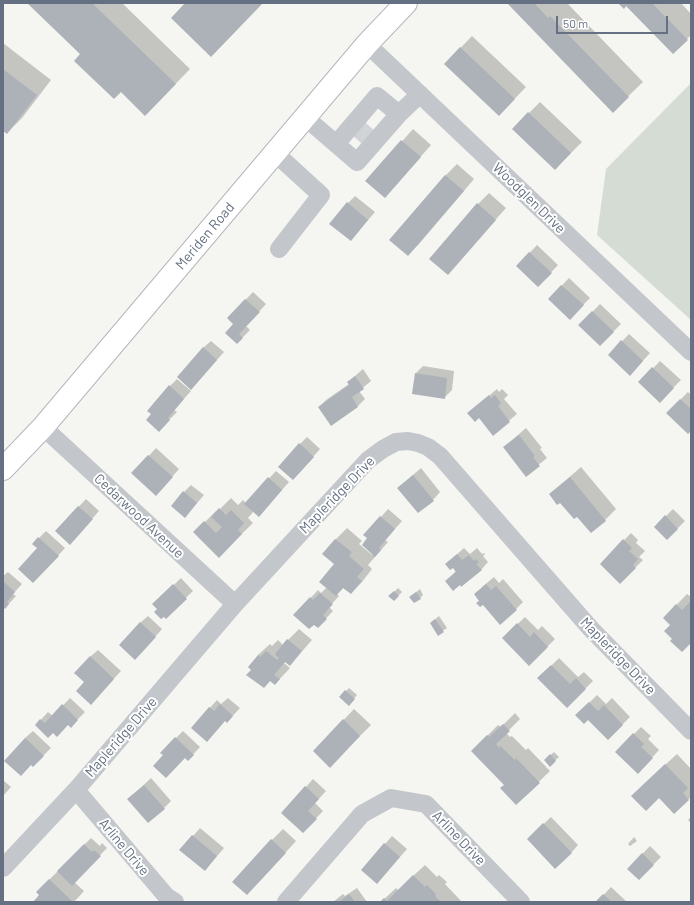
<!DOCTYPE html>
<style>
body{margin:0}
#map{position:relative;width:694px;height:905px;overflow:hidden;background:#f5f5f2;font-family:Barlow,sans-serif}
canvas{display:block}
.frame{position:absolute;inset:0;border:4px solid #657182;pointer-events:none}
.scale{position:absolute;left:556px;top:16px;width:112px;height:18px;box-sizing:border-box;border:2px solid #657182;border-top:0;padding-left:5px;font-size:12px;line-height:14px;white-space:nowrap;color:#657182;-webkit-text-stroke:3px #fff;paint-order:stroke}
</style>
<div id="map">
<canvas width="694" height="905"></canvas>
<div class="frame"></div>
<div class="scale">50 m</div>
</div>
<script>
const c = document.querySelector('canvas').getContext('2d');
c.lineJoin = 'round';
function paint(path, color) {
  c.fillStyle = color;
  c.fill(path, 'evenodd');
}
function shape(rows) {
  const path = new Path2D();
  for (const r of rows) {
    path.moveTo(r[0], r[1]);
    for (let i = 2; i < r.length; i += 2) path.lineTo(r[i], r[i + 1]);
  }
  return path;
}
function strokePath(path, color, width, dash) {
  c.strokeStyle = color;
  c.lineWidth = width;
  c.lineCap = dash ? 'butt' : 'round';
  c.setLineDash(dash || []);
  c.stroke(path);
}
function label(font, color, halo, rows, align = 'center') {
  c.font = font + ' Barlow,sans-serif';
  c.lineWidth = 4;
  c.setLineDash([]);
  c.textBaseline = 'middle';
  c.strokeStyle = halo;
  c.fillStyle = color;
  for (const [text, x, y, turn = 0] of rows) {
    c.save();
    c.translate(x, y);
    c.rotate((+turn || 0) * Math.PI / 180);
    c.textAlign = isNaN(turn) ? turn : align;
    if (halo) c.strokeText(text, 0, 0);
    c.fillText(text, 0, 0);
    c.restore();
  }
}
const green = shape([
 [691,83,691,320,597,235,606,169]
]);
const shadow = shape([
 [29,3,122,3,190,69,160,100,82,54],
 [508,3,567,3,643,82,613,111],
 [620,3,681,3,691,14,691,35,673,53,626,5],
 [472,36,526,87,499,115,445,64],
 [3,43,51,80,22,118,7,133,3,129],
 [540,102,582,142,566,158,529,113],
 [413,129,431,145,385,197,367,181],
 [457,164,474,179,419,244,408,255,390,240,446,175],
 [489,193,506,208,447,274,478,204],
 [355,196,375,212,351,240,348,203],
 [537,245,558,265,538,286,517,266],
 [569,278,590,298,570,318,549,299],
 [253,292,266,304,246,326,250,330,237,343,234,324,228,318],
 [600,304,621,324,600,345,580,325],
 [629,334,650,353,630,375,609,355],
 [211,341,224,352,191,389,203,348],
 [660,361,681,380,660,401,640,382],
 [423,366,454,371,452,390,444,398,416,373],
 [363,369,371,381,359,391,365,399,358,406,331,425,319,407,326,400,349,384,348,382],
 [177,379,191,391,174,410,177,412,166,423,170,386],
 [497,389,499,392,502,389,508,395,504,399,517,414,493,434,480,417,469,413],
 [688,392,691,395,691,429,667,413],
 [526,428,542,448,540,449,547,458,526,475,504,447],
 [307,437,320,449,300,472,300,444],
 [156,448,179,469,163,487,133,473],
 [581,467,616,509,605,520,577,515,550,494],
 [421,468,440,492,433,500,398,488],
 [276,471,289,482,266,508,254,511,248,518,253,523,219,556,195,532,216,511,217,512,231,498,238,505,243,500,246,503],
 [191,485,204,495,185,517,184,492],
 [86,499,99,511,77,536,56,531],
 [388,509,402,521,385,540,388,542,368,565,372,569,362,582,351,593,344,587,337,594,339,596,329,607,333,611,318,627,314,623,295,615,318,590,321,593,327,587,336,564,324,554,336,539,347,528,362,541,359,544,372,555,373,554,369,538,365,535],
 [673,509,685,521,667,539,655,527],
 [46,531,65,548,41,574,38,548,33,544],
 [631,533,638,540,636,543,645,551,639,557,643,560,620,583,601,564],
 [464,548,470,554,477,548,482,554,484,553,485,554,483,556,488,562,481,570,460,583,446,581,456,571,453,567,446,564],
 [8,572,22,584,13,594,16,596,5,608,3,606,3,576],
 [494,577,499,583,503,579,523,602,516,609,480,601,482,587],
 [181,578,193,591,166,617,154,604],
 [398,588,402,592,394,600,390,596],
 [420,589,423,595,420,598,414,594],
 [687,594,691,597,691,642,673,639,671,625,664,618],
 [148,616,162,629,143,651,140,623],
 [439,616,447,628,438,634,431,623],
 [525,617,538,630,542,626,555,639,529,665,503,638],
 [299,629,312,640,290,665,286,661,284,663,290,668,275,684,252,669,258,655,270,644,272,646,278,640,283,645],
 [98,650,121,671,98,696,90,657],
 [559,658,578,677,584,672,593,681,567,707,539,678],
 [349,688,357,695,349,704,340,697],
 [597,695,606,704,612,698,630,717,608,739,588,718,577,715],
 [70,698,85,712,71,726,68,724,36,725,48,712,53,716],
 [228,698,240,708,227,722,225,720,192,727,217,700,221,704],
 [354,709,371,725,330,766,314,751],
 [515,713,520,719,506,733,510,737,512,736,526,750,528,748,550,771,516,804,505,785,472,751,498,725,501,727],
 [641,727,651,736,648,739,659,750,638,773,616,752],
 [33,731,51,748,33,766,31,764,25,738],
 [183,731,200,747,188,760,185,757,164,755,176,738],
 [554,752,559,757,550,765,545,760],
 [677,754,691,769,691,797,674,813,659,797,643,785],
 [151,778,171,801,164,808,128,800],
 [313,779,326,791,315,803,323,811,303,832,306,787],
 [3,780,11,787,3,796],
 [551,817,578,845,571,853,528,839],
 [691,817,691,823,688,820],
 [200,828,224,848,212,862,181,850],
 [283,829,296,841,258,883,272,840],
 [392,836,407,849,384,875,362,870],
 [634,837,637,841,630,846,628,844],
 [91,838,100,846,102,843,107,848,74,882,84,891,74,902,34,902,40,895,37,892],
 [650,846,661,857,639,879,628,869],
 [425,865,437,877,439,875,447,882,445,884,462,902,381,902,396,888,398,890],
 [611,887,627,902,597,902],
 [357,888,367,902,333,902,343,894,345,896]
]);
const building = shape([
 [27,3,92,3,176,84,145,116,121,92,114,99,74,61,80,54],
 [185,3,263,3,211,57,171,18],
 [507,3,534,3,548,18,550,16,629,97,613,113],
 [618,3,652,3,688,40,673,54,626,6,624,9],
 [460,47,515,99,499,116,444,64],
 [3,69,37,95,7,134,3,131],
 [528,112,571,153,555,170,512,129],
 [401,140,421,157,385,198,365,181],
 [445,175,464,191,408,256,389,240],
 [347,202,368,220,351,241,329,224],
 [477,203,496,220,448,275,429,259],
 [529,252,552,273,538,287,516,266],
 [561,285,584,305,570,320,548,299],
 [245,299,260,312,239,334,243,338,237,344,225,333,233,324,227,318],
 [592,311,614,332,600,346,578,325],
 [621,340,643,361,630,376,608,355],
 [203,347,217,360,191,390,177,377],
 [652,367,674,388,660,403,638,382],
 [415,373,447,378,445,399,412,394],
 [355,376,364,389,352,397,358,407,331,426,318,407,349,385,347,382],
 [169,385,184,399,168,418,170,420,159,432,146,420,151,414,147,411],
 [489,395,491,398,495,395,501,403,498,406,510,422,493,436,479,418,475,422,467,413],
 [680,399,691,409,691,431,688,434,666,413],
 [519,435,535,456,533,457,540,466,526,477,503,447],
 [299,443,314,457,293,480,278,467],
 [148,455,173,477,156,496,131,473],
 [413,475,434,501,418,513,397,488],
 [268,477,282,490,259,517,244,504],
 [570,477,606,521,591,533,577,517,574,519,560,503,557,505,549,494],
 [183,491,197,503,185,518,171,506],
 [78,506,93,519,70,545,55,531],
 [219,508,226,515,231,510,244,523,238,530,242,534,219,558,193,532,204,521,216,533,222,527,211,517],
 [665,515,678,529,667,540,654,527],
 [380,516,395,529,379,548,381,550,375,557,362,545,367,538,363,535],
 [38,537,59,556,33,583,18,569,37,548,32,544],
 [335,539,352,552,349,556,364,569,357,577,362,581,351,594,343,588,336,596,319,582,334,564,322,554],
 [623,539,632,548,629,551,638,559,633,565,636,568,620,584,600,564],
 [457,554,462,560,469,555,474,561,476,559,479,562,476,564,482,570,461,587,460,585,453,591,445,581,456,572,453,568,450,570,445,564],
 [3,581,15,592,7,602,9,604,5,609,3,607],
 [173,584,187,599,166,619,164,617,161,619,154,612,157,609,152,604],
 [486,584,491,590,496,586,517,610,500,625,483,605,480,607,476,603,479,601,474,594],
 [394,591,399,596,394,601,388,596],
 [416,592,421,599,414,603,409,597],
 [320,593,333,604,323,615,327,619,318,628,314,625,309,629,293,615,310,597,313,600],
 [691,601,691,626,690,628,691,629,691,643,682,652,670,641,672,639,664,631,670,625,663,618,676,604,682,610],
 [435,619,444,632,438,636,430,623],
 [140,622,156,637,135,660,119,645],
 [517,623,530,637,534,632,548,647,529,666,502,638],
 [287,639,302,651,290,666,285,662,274,675,280,679,275,685,270,681,264,688,246,675,251,670,248,667,258,655,260,657,266,651,277,660,279,658,275,654],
 [90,656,114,679,91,705,76,691,84,682,74,673],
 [551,665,570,684,576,678,586,689,567,708,537,678],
 [345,690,355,699,349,706,339,697],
 [589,702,598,711,604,705,623,725,608,740,588,720,584,724,575,715],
 [62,704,78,720,71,728,68,725,57,737,53,733,48,738,35,725,40,719,45,723],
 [220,704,233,716,227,723,225,721,207,742,191,728,209,707,214,711],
 [343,719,360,736,330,768,313,751],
 [503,724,510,731,496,744,499,748,500,746,515,760,516,758,540,783,516,805,500,788,504,785,471,751,487,735,489,737],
 [633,733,644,744,641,747,653,758,638,774,615,752],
 [175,737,194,755,188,761,185,758,166,778,153,766,163,755,160,753],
 [25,738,44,756,33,767,31,765,21,776,4,761],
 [550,754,556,761,550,767,544,760],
 [665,764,688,788,683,793,689,800,674,814,659,798,646,811,631,796],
 [144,785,165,809,148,823,127,799],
 [305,786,319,799,308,811,317,819,303,833,281,813],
 [543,823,572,853,555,869,527,839],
 [192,835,217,856,205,871,179,850],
 [271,839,286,853,247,895,232,882],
 [384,843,400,857,377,884,361,870],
 [84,844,92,852,94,850,101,856,72,886,57,871],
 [642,853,654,865,639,880,627,869],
 [413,875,425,887,427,885,436,894,435,896,441,902,380,902,384,898,387,901],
 [49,879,73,902,33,902,39,895,36,892],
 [349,894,355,902,339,902],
 [603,894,612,902,595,902]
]);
const minorTunnel = shape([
 [359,129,370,139]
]);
const minor = shape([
 [367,44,691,352],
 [306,118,357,162,399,114,420,94],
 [336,144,377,96,399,114],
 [275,153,321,195,279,249],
 [43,427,235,604],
 [76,790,167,897,175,902],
 [3,868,76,790,235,604,368,460,383,449,396,442,408,441,418,443,428,447,440,456,591,629,691,731],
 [286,902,362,814,391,798,426,804,521,902]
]);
const major = shape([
 [3,469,43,427,367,44,406,3]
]);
const streetNames = [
 ["Woodglen Drive",529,198,44],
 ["Meriden Road",205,236,-50],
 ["Mapleridge Drive",337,495,-46],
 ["Cedarwood Avenue",139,516,43],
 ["Mapleridge Drive",618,656,46],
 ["Mapleridge Drive",121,737,-49],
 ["Arline Drive",459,838,46],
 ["Arline Drive",124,847,50]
];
paint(green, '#d5dcd3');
paint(shadow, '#0003');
paint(building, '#acb2b8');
strokePath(minorTunnel, '#d1d4d6', 18, [18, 9]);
strokePath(major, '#b4b7bc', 24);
strokePath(minor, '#c3c6ca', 18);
strokePath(major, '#fff', 22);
label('14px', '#657182', '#fff', streetNames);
</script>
